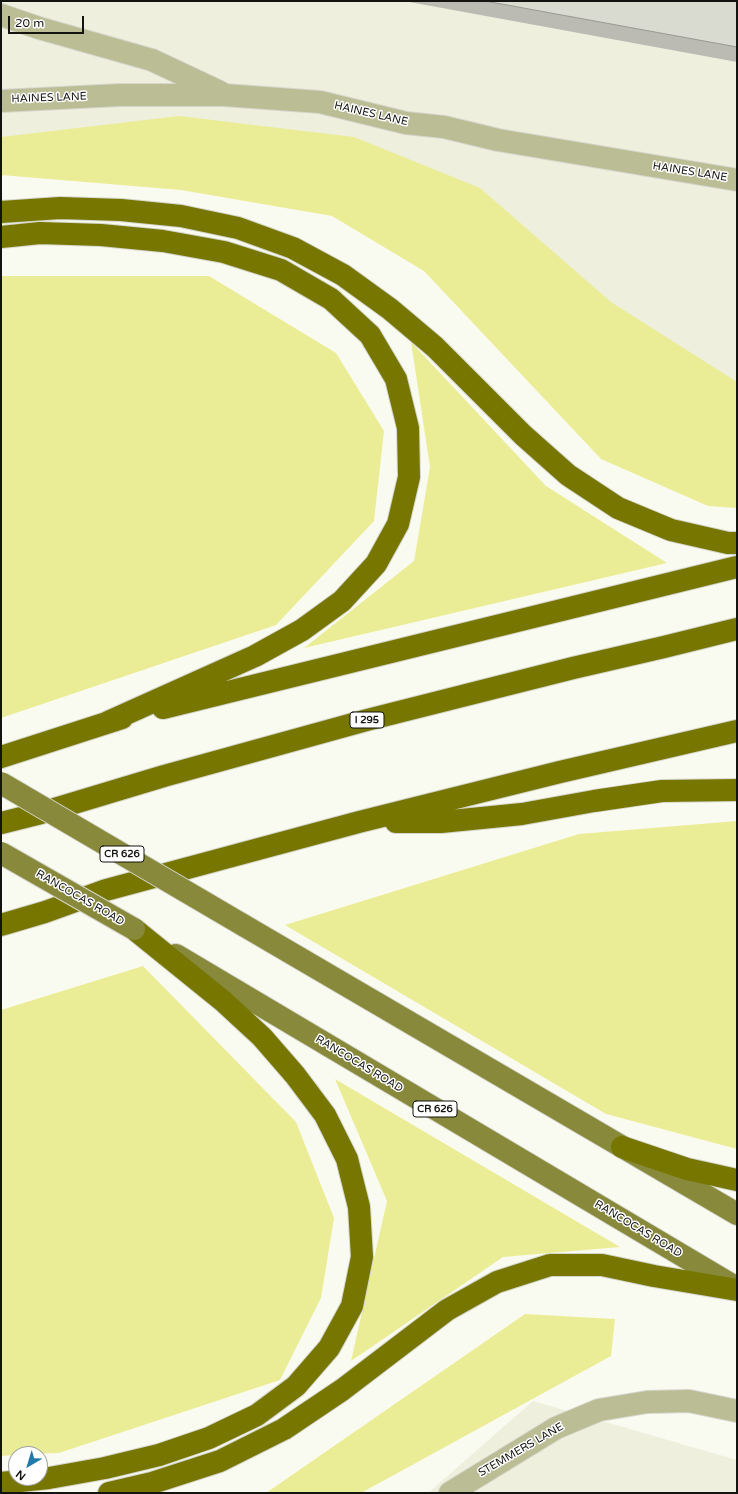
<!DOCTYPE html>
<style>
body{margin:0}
#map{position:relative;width:738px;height:1494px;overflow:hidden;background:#fafbf0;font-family:"Varela Round",sans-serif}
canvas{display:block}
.frame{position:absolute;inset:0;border:2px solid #131310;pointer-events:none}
.north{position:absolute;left:8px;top:1446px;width:40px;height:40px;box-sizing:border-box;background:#fff;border:1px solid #a1a19f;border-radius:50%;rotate:218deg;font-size:11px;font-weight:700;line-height:16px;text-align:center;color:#131310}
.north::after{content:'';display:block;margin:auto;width:14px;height:18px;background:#217aa9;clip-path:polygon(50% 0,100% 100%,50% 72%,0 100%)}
.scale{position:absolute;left:8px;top:16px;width:76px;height:18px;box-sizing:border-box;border:2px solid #131310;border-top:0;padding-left:5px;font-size:12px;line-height:14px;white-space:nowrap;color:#131310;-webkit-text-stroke:3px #fff;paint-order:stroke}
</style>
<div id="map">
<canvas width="738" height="1494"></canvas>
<div class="frame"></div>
<div class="north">N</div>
<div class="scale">20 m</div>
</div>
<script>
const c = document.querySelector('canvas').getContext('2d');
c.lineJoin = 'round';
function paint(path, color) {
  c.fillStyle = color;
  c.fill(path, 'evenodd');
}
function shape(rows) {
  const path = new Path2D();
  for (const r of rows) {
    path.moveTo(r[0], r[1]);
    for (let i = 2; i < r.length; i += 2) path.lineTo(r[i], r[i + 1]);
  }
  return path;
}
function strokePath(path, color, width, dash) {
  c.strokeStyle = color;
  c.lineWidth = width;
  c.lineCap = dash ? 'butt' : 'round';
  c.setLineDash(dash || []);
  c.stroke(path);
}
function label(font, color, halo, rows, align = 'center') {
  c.font = font + ' "Varela Round",sans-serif';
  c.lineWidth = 3;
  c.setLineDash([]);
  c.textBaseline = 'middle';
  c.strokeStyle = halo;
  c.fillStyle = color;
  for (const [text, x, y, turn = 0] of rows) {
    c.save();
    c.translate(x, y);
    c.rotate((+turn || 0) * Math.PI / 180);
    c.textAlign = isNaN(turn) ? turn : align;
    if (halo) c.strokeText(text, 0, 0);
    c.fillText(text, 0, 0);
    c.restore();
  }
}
const built = shape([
 [1,1,737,1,737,423,451,220,1,148],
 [533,1401,737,1460,737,1493,428,1493]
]);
const green = shape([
 [179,116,354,137,480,188,611,302,737,382,737,508,708,506,601,459,424,271,332,216,181,190,1,175,1,137],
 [1,276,209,276,336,353,384,431,374,521,276,625,1,718],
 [411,342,546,486,667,563,304,648,414,561,430,467],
 [737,821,737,1149,606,1114,285,925,579,834],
 [143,966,296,1122,334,1218,321,1298,280,1380,59,1453,16,1454,16,1455,1,1456,1,1010],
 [335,1079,620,1247,503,1257,351,1361,387,1201],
 [525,1314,615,1319,611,1356,361,1493,266,1493]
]);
const minor = shape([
 [1,15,39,28,152,60,220,92],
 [1,101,120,95,224,95,320,102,406,123,444,127,498,140,737,180],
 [450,1493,556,1428,599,1410,647,1402,689,1401,737,1411]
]);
const major = shape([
 [243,925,737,1214],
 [176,955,737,1288]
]);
const highway = shape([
 [1,212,60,208,121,210,181,216,238,228,293,248,343,275,390,309,435,347,523,435,568,475,618,508,671,530,728,543,737,543],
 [1,237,40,233,101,235,163,241,224,252,281,270,331,299,370,335,396,379,408,428,409,477,398,524,376,564,342,601,302,630,255,656,108,722],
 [163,708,737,567],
 [1,757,122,718],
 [396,822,441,822,522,814,594,801,662,791,737,790],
 [1,823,41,813,164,776,367,720,573,668,664,647,737,629],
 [1,925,45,912,106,890,359,822,560,772,737,731],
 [622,1147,687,1169,737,1180],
 [1,1483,49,1478,105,1468,159,1455,209,1438,257,1415,296,1386,329,1348,352,1306,362,1257,359,1207,347,1159,325,1115,295,1075,262,1037,223,1001,134,929],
 [109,1493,152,1483,220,1461,284,1429,342,1390,447,1310,497,1282,550,1265,602,1265,654,1276,737,1290]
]);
const majorBridge = shape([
 [1,783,243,925],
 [1,853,134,929]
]);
const wall = shape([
 [404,1,737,1,737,62]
]);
const building = shape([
 [485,1,737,1,737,47,485,1]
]);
const shields = [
 [367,720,34],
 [122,854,44],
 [435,1109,44]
];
const shieldNames = [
 ["I 295",367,720],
 ["CR 626",122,854],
 ["CR 626",435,1109]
];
const streetNames = [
 ["HAINES LANE",49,98,-2],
 ["HAINES LANE",371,114,13],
 ["HAINES LANE",690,172,9],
 ["RANCOCAS ROAD",80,898,30],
 ["RANCOCAS ROAD",359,1064,31],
 ["RANCOCAS ROAD",638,1229,31],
 ["STEMMERS LANE",521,1450,-30]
];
paint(built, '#eeefdd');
paint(green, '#ebed96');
strokePath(minor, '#d5d6cc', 24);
strokePath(major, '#d5d6cc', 24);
strokePath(highway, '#d5d6cc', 24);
strokePath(minor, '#bbbd95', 22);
strokePath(major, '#88893a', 22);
strokePath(highway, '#767600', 22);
strokePath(majorBridge, '#d5d6cc', 24, []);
strokePath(majorBridge, '#88893a', 22);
paint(wall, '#bbbbb3');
paint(building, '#d9dad0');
strokePath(building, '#989992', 1);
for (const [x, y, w] of shields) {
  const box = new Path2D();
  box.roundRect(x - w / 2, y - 8, w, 16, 3);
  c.fillStyle = '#fff';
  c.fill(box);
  strokePath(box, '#131310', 1);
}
label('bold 10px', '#131310', null, shieldNames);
label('11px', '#131310', '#fff', streetNames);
</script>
